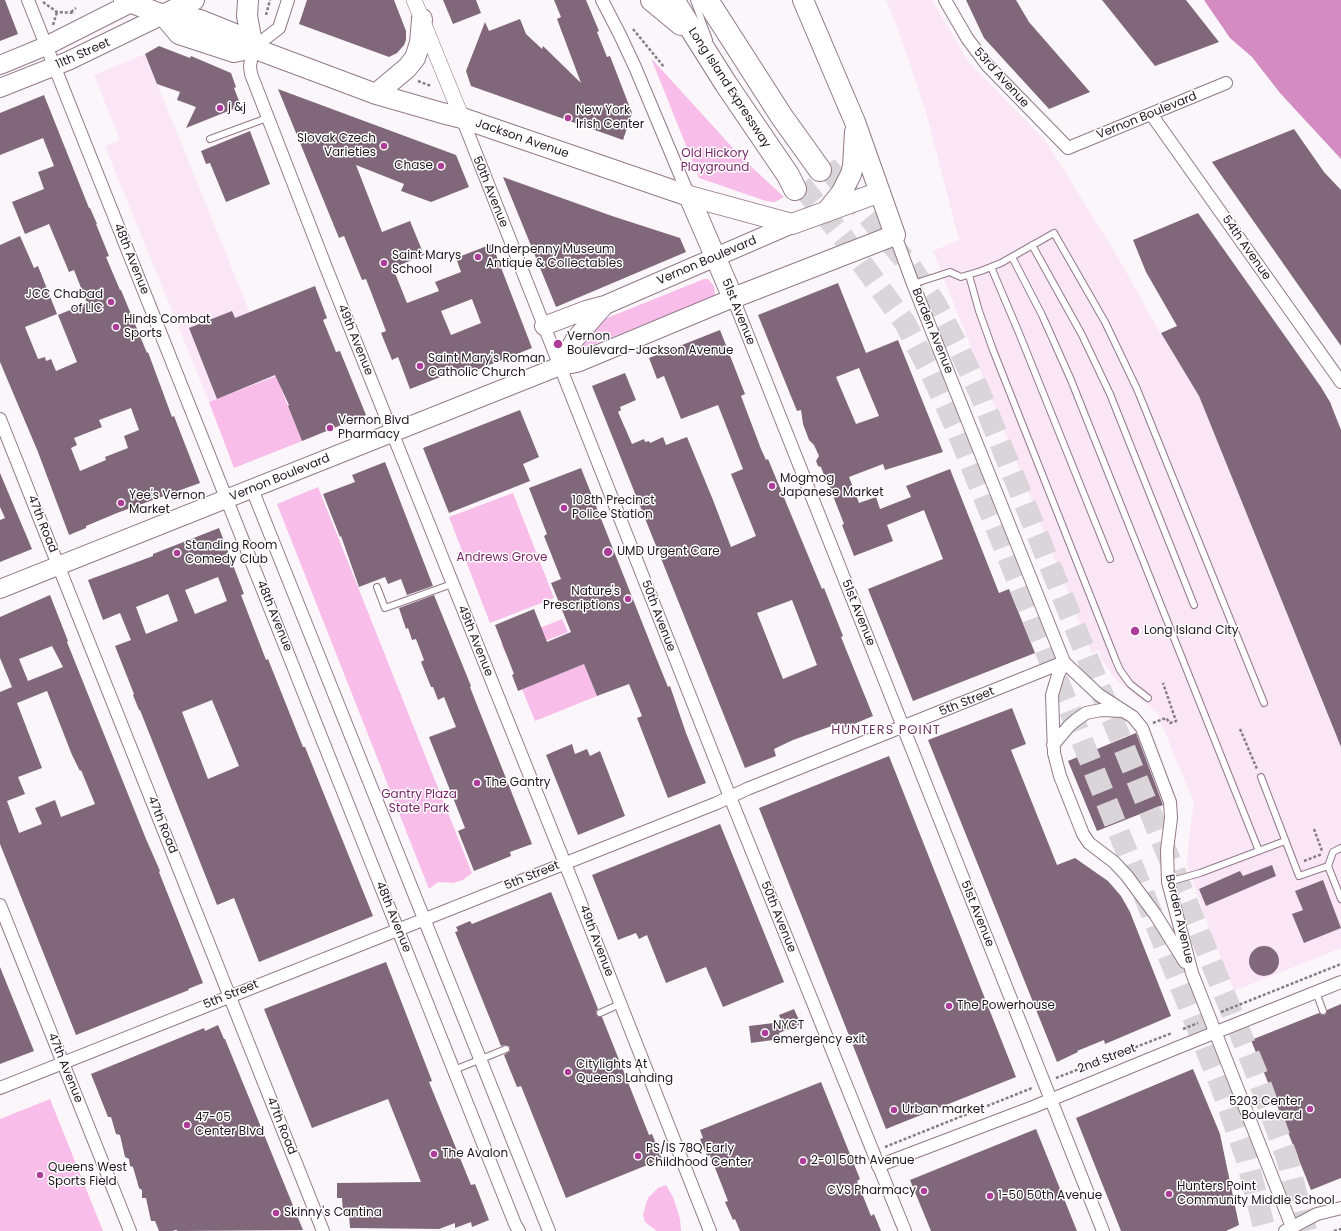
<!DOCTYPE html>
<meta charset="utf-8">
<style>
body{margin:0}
canvas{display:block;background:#fbf6fa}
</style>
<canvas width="1341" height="1231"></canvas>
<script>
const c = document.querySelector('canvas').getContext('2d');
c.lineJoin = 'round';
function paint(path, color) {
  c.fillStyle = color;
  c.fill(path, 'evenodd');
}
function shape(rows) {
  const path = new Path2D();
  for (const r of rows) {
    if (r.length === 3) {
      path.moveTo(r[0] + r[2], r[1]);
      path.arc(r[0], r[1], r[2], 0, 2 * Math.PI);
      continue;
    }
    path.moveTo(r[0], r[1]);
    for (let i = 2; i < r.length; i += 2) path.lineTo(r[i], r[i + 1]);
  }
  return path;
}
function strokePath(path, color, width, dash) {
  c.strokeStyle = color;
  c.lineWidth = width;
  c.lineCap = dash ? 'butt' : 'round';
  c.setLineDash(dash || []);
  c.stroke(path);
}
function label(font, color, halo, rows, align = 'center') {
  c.font = font + ' Poppins,sans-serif';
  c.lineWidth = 3;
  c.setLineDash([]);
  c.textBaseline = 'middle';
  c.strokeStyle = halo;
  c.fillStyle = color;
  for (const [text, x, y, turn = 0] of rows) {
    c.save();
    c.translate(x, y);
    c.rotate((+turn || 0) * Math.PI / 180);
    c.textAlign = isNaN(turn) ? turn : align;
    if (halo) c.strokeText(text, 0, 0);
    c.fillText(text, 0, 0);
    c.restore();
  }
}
const built = shape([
 [886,0,932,0,968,61,1045,140,1119,259,1151,317,1199,396,1336,736,1341,742,1341,948,1234,991,1207,922,1187,864,1190,828,1194,803,1160,720,1157,712,1117,681,1103,662,1098,650,1092,653,933,251,959,240,926,112,899,32],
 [145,54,275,375,209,402,105,146,120,140,94,75]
]);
const green = shape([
 [651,58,742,158,784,197,775,202,766,201,699,178],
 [704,279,708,279,714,286,715,295,710,298,580,350,577,344,597,322],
 [276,376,302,441,234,468,209,402],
 [318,487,472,873,463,880,453,883,438,882,429,889,277,504],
 [513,493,554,598,490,623,449,517],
 [562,619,568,632,507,656,501,644],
 [584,664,597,696,535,721,522,689],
 [50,1099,103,1231,0,1231,0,1119],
 [666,1185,673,1197,680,1219,681,1231,657,1231,645,1222,643,1214,648,1198,658,1188]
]);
const water = shape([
 [1204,0,1341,0,1341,159,1280,93,1252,57,1230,38]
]);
const building = shape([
 [0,0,5,0,18,34,0,41],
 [307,0,394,0,406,31,406,40,404,45,397,53,389,57,299,24],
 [443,0,476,0,481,13,453,24],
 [554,0,586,0,599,31,597,32,607,57,610,56,632,113,623,140,471,86,466,71,485,22,489,31,520,19,526,34,542,49,543,46,581,83,557,19,561,17],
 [966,0,1016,0,1029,22,1090,92,1049,109,984,38],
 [1102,0,1186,0,1219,42,1155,66],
 [159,46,190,58,191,56,231,73,236,87,234,88,241,106,186,128,196,107,177,100,180,92,157,84,145,54],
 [278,89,456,155,469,187,431,202,401,191,404,184,356,165,382,232,410,221,424,255,393,268,407,303,439,291,435,282,461,272,456,258,492,244,532,348,469,373,466,367,410,389,398,357,392,360,381,333,386,331,366,279,362,280,344,236,339,238],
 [472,299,481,323,451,335,441,311],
 [44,95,89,208,90,208,97,224,96,224,109,256,106,257,120,290,121,290,147,353,148,352,172,417,174,416,200,483,117,513,86,526,86,528,69,535,38,452,0,362,0,245,20,236,34,268,38,266,57,314,25,327,38,359,45,357,46,361,51,359,56,371,77,362,58,315,87,303,74,270,69,272,49,224,25,234,12,202,44,189,38,172,54,166,43,138,0,155,0,113],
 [131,408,139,430,124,436,128,448,105,457,106,460,80,471,71,448,77,445,74,438,102,427,99,420],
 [1294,129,1324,172,1341,190,1341,346,1212,162],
 [250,131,270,184,226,202,210,163,206,164,201,151],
 [503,177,612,216,680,238,686,252,556,307],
 [1198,213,1321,387,1330,402,1341,430,1341,747,1199,396,1161,333,1177,326,1146,272,1133,240],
 [838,283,866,353,898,340,943,452,885,470,883,464,849,477,859,503,876,497,880,509,911,497,906,486,950,469,999,593,1009,589,1035,653,913,701,868,589,943,559,924,510,887,525,893,541,854,556,842,525,844,524,825,475,824,475,821,467,818,466,816,461,819,456,814,445,809,440,803,424,801,410,797,411,758,315],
 [859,368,879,416,856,424,836,377],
 [315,286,327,318,323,320,336,352,340,351,366,415,302,441,288,406,289,405,275,375,217,399,189,328,232,311,235,318],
 [720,330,745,394,741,396,761,449,766,460,768,459,822,589,824,588,843,636,841,637,873,716,842,729,840,723,793,740,774,749,776,756,745,768,592,386,625,373,636,400,620,407,621,410,618,412,632,444,644,439,645,442,649,441,650,443,663,437,666,445,687,437,713,500,731,547,756,536,731,474,743,469,718,405,681,419,664,376,657,379,649,358],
 [792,600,817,665,783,679,757,613],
 [520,410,539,457,523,464,530,481,449,513,423,448],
 [385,462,433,586,407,595,401,579,388,584,385,577,359,587,341,536,340,537,323,494,355,482,352,475],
 [581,468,655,655,668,687,670,686,686,733,706,783,668,798,637,718,642,716,629,684,597,696,584,664,518,691,512,675,514,674,495,625,534,609,547,642,571,632,551,583,561,579,544,536,547,534,529,488],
 [0,473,32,549,0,562,0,520,5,518,0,507],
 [219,528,244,594,241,595,266,660,268,659,303,747,305,747,373,916,259,962,234,898,217,905,140,710,139,710,133,695,134,694,115,646,131,640,120,613,103,620,88,580,137,562,153,556,153,554],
 [218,577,227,601,195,614,185,590],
 [168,594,178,621,146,634,136,607],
 [212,700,239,766,208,779,182,712],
 [50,595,68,641,67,642,146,839,160,871,159,872,203,983,188,989,189,990,76,1035,0,844,0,692,12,687,0,658,0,617],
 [52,646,63,667,28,681,19,659],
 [47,691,72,755,80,771,81,770,95,804,61,817,55,800,35,808,42,824,19,833,7,801,25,794,18,777,42,768,17,703],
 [434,595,471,686,470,687,477,705,532,844,510,852,511,856,474,871,458,831,465,828,429,737,456,727,444,697,438,700,433,687,431,687,421,662,424,660,416,639,412,640,408,628,406,629,399,608],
 [1012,708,1026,744,1011,750,1057,865,1075,858,1108,881,1121,896,1130,912,1171,1016,1105,1044,1104,1040,1077,1051,1078,1052,1057,1062,928,740],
 [1136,733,1163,805,1097,831,1068,761],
 [572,744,575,754,587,749,590,756,600,751,625,816,578,835,546,755],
 [889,756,1016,1077,886,1129,759,808],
 [720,824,784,982,723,1007,706,967,666,983,647,935,639,939,636,933,618,940,592,875],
 [1272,865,1276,876,1206,906,1199,889,1240,871,1243,876],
 [1323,880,1341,928,1304,943,1292,914,1303,910,1295,891],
 [551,892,598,1009,596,1011,596,1014,598,1017,602,1017,649,1135,652,1134,662,1159,566,1198,521,1086,517,1087,504,1055,510,1051,510,1047,506,1045,501,1046,455,932,458,931,456,927,470,921,472,924],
 [1264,961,15],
 [386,962,432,1081,429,1082,471,1185,475,1184,489,1220,472,1227,471,1222,455,1228,455,1223,439,1229,350,1228,349,1214,343,1214,342,1198,337,1198,337,1183,421,1182,388,1099,312,1128,264,1009],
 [0,967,34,1051,0,1064],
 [1341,1004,1341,1178,1311,1190,1251,1040,1319,1013,1322,1015,1325,1015,1327,1010],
 [794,1009,799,1020,803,1019,804,1023,779,1033,780,1039,751,1043,749,1026,782,1022,779,1015],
 [218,1025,224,1039,225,1039,303,1230,178,1231,176,1230,172,1231,159,1231,155,1221,151,1221,146,1198,142,1198,142,1190,139,1188,133,1167,130,1166,129,1159,125,1157,120,1135,116,1134,111,1117,108,1117,91,1074,204,1028,205,1031],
 [1193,1069,1220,1134,1239,1225,1226,1231,1121,1231,1076,1118],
 [821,1082,860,1179,857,1181,871,1216,874,1214,881,1231,740,1231,735,1219,733,1220,725,1202,728,1201,710,1155,707,1156,700,1139,703,1138,700,1130],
 [1036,1129,1077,1231,931,1231,910,1180]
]);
const motorwayTunnel = shape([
 [826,166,910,266,935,303,959,349,979,391,1256,1072,1287,1158,1306,1231],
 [801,185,843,237,905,323,931,373,955,425,1221,1086,1247,1160,1265,1231]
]);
const path = shape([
 [43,2,57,12,75,13],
 [71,12,76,8],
 [266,15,270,0],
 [53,25,57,12],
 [633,29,664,67],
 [418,81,431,86],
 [1153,723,1166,718,1170,723,1176,721,1163,683],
 [1240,729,1257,769],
 [1314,829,1322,851],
 [1304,861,1322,854],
 [1221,1012,1341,964],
 [1183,1029,1198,1023],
 [1056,1078,1172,1033],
 [885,1147,1032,1088],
 [1334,1231,1341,1229]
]);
const service = shape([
 [694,0,709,40],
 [210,139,267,118],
 [1032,245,1082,335,1110,394,1194,605],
 [1012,257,1042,315,1071,380,1259,851],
 [991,267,1019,333,1110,559],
 [969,275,979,311,993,350,1116,661,1120,670,1130,684,1148,698],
 [913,284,950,272,961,277,981,271,1001,263,1054,233,1105,322,1137,389,1264,703],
 [377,587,385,608,452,584],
 [1261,777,1299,876,1328,866,1333,852,1341,848],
 [1328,866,1341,899],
 [1168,882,1200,873,1285,841],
 [1316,992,1323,1011],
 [600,1013,620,1004],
 [454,1070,506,1049]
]);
const minor = shape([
 [28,0,515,1224,519,1231],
 [288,0,279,28,253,48,250,66,251,74,327,270,574,886,710,1231],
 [602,0,620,35,635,67,689,196],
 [945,0,967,38,987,65,1068,148,1226,83],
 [1151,114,1341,382],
 [462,118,730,797,905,1231],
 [895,235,913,284,1064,662,1099,695,1133,717,1142,728,1170,802,1171,818,1167,850,1168,882,1192,973,1292,1227],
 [733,298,1103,1231],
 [0,419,323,1231],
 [252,489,549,1231],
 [1064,662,1058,675,1052,695,1054,753,1060,776,1083,834,1089,843,1114,862,1127,876,1155,914,1185,962],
 [1053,745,1069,726,1076,720,1086,713,1101,710,1123,711],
 [0,905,130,1231],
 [0,1088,717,803,747,789,1064,662],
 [878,1166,1033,1107,1179,1047,1341,982],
 [1285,1231,1317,1214,1341,1208]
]);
const tertiary = shape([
 [414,0,462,118]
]);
const secondary = shape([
 [0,65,46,46,131,3],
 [0,88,68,61,163,15],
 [544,326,586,310,605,305],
 [560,366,575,339,605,305,792,224],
 [0,589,560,366,577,363,733,298]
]);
const primary = shape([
 [124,0,163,15,200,20,237,35,253,48,376,94,442,113,462,118,689,196,792,224,880,192],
 [248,0,247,16,253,48],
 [163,15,179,34,234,52,253,48],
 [163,15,194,0],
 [376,94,407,68,415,58,420,43,422,19],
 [689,196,733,298,895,235,855,122,803,0],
 [826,212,842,192,851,174,853,166,855,132]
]);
const motorway = shape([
 [652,0,681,24],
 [673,0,726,84,788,175,795,189],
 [707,0,782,117,820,170]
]);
const markers = [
 [220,108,4,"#ae3d99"],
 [568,118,4,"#ae3d99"],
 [384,146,4,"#ae3d99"],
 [441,166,4,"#ae3d99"],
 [478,257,4,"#ae3d99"],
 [384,263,4,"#ae3d99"],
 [111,302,4,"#ae3d99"],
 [116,327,4,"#ae3d99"],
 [558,344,5,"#ae3d99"],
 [420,366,4,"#ae3d99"],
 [330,428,4,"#ae3d99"],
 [772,486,4,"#ae3d99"],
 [121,503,4,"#ae3d99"],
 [564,508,4,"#ae3d99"],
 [608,552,5,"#ae3d99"],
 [177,553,4,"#ae3d99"],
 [628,599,4,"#ae3d99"],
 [1135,631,5,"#ae3d99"],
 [477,783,4,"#ae3d99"],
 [949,1006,4,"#ae3d99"],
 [765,1033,4,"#ae3d99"],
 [568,1072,4,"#ae3d99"],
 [1310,1109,4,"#ae3d99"],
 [894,1110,4,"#ae3d99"],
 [187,1125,4,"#ae3d99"],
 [434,1154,4,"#ae3d99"],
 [638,1156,4,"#ae3d99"],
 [803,1161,4,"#ae3d99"],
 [40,1175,4,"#ae3d99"],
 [924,1191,4,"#ae3d99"],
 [1169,1194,4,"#ae3d99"],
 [990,1196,4,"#ae3d99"],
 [276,1213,4,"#ae3d99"]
];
const streetNames = [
 ["11th Street",83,54,-24],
 ["53rd Avenue",1001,78,48],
 ["Long Island Expressway",729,88,57],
 ["Vernon Boulevard",1147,116,-22],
 ["Jackson Avenue",522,139,19],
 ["50th Avenue",490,192,68],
 ["54th Avenue",1246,248,55],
 ["48th Avenue",131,259,68],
 ["Vernon Boulevard",707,261,-23],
 ["51st Avenue",738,312,68],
 ["Borden Avenue",932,331,68],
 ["49th Avenue",355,340,68],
 ["Vernon Boulevard",280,478,-22],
 ["47th Road",42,524,68],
 ["51st Avenue",858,613,68],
 ["48th Avenue",274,616,68],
 ["50th Avenue",658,616,69],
 ["49th Avenue",475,641,68],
 ["5th Street",967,702,-22],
 ["47th Road",162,825,68],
 ["5th Street",532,876,-22],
 ["51st Avenue",977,914,68],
 ["48th Avenue",393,917,68],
 ["50th Avenue",778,917,68],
 ["Borden Avenue",1179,919,77],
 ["49th Avenue",596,941,69],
 ["5th Street",231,995,-22],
 ["2nd Street",1107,1059,-21],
 ["47th Avenue",65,1068,68],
 ["47th Road",281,1126,68]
];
const poiNames = [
 ["j &j",228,108],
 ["New York",576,111],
 ["Irish Center",576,125],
 ["Slovak Czech",376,139,"right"],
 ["Varieties",376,153,"right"],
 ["Chase",433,166,"right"],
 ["Underpenny Museum",486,250],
 ["Antique & Collectables",486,264],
 ["Saint Marys",392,256],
 ["School",392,270],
 ["JCC Chabad",103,295,"right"],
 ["of LIC",103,309,"right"],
 ["Hinds Combat",124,320],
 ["Sports",124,334],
 ["Vernon",567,337],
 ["Boulevard–Jackson Avenue",567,351],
 ["Saint Mary's Roman",428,359],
 ["Catholic Church",428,373],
 ["Vernon Blvd",338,421],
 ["Pharmacy",338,435],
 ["Mogmog",780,479],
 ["Japanese Market",780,493],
 ["Yee's Vernon",129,496],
 ["Market",129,510],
 ["108th Precinct",572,501],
 ["Police Station",572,515],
 ["Standing Room",185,546],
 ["Comedy Club",185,560],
 ["UMD Urgent Care",617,552],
 ["Nature's",620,592,"right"],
 ["Prescriptions",620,606,"right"],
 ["Long Island City",1144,631],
 ["The Gantry",485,783],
 ["The Powerhouse",957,1006],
 ["NYCT",773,1026],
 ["emergency exit",773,1040],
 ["Citylights At",576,1065],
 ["Queens Landing",576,1079],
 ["5203 Center",1302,1102,"right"],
 ["Boulevard",1302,1116,"right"],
 ["Urban market",902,1110],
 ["47-05",195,1118],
 ["Center Blvd",195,1132],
 ["PS/IS 78Q Early",646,1149],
 ["Childhood Center",646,1163],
 ["The Avalon",442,1154],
 ["2-01 50th Avenue",811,1161],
 ["Queens West",48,1168],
 ["Sports Field",48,1182],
 ["Hunters Point",1177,1187],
 ["Community Middle School",1177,1201],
 ["CVS Pharmacy",916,1191,"right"],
 ["1-50 50th Avenue",998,1196],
 ["Skinny's Cantina",284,1213]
];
const parkNames = [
 ["Old Hickory",715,154],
 ["Playground",715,168],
 ["Andrews Grove",502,558],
 ["Gantry Plaza",419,795],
 ["State Park",419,809]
];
const neighbourhoodNames = [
 ["HUNTERS POINT",886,731]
];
paint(built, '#fbe6f5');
paint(green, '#f8bde9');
paint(water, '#d38bc2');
paint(building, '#80687a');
strokePath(motorwayTunnel, '#dad5d9', 22, [22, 11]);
strokePath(service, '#92798b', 8);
strokePath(minor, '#92798b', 14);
strokePath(tertiary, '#92798b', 16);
strokePath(secondary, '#92798b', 20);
strokePath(primary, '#92798b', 22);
strokePath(motorway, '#92798b', 24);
strokePath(path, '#857e83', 2.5, [3, 2]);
strokePath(service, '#fff', 6);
strokePath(minor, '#fff', 12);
strokePath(tertiary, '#fff', 15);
strokePath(secondary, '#fff', 18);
strokePath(primary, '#fff', 20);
strokePath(motorway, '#fff', 22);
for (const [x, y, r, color] of markers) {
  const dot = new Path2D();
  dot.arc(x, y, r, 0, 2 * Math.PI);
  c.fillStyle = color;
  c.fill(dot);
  strokePath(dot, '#fff', 1.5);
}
label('12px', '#21171e', '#fff', streetNames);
label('12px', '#21171e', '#fff', poiNames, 'left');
label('12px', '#782569', '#fff', parkNames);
c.letterSpacing = '1px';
label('13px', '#713865', '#fff', neighbourhoodNames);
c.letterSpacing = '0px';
</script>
